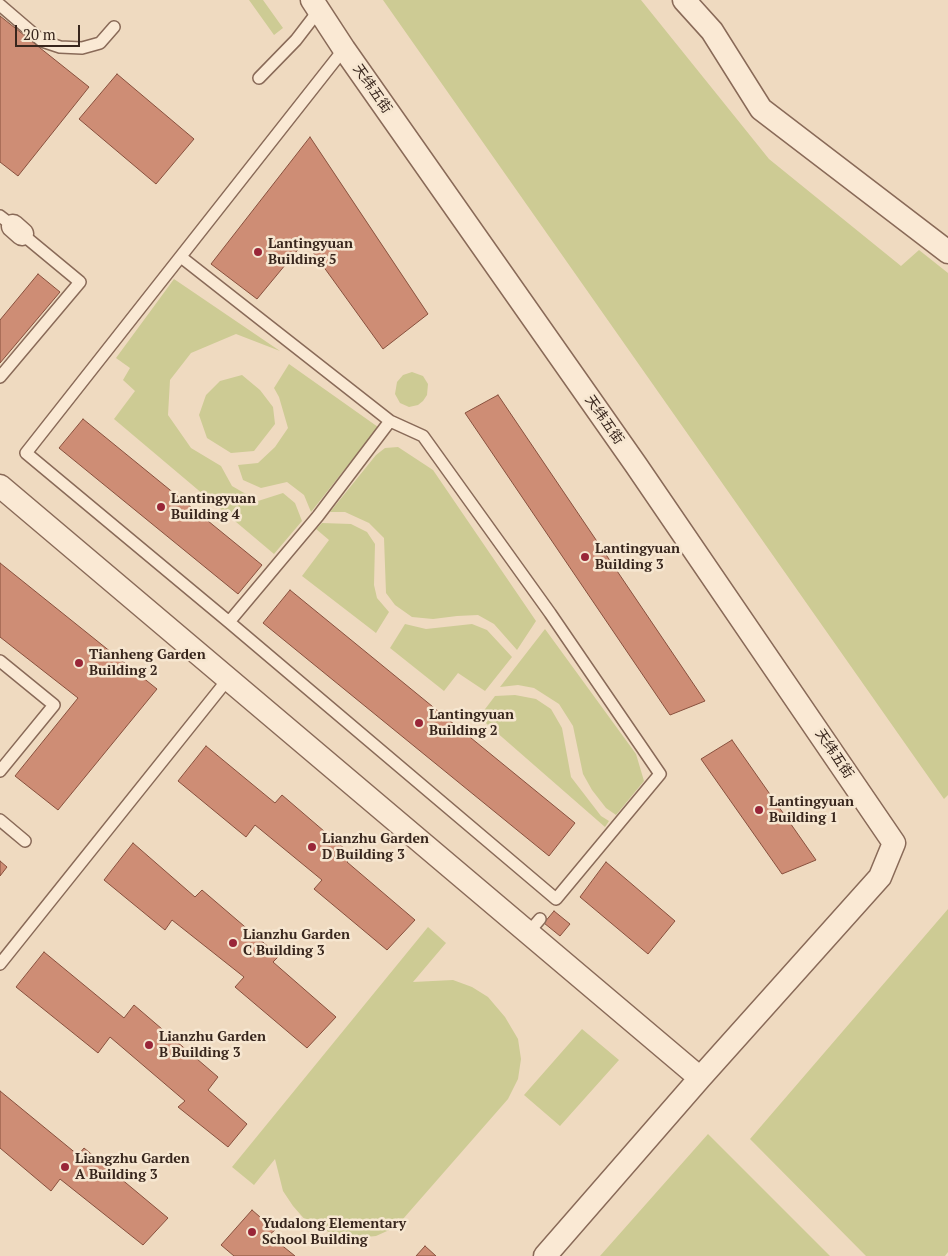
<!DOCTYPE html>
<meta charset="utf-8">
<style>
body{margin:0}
#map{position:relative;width:948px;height:1256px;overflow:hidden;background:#efdac0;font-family:"PT Serif",serif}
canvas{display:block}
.scale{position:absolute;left:15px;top:25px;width:65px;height:22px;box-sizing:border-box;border:2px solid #38261d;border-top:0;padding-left:6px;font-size:15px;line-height:18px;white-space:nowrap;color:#38261d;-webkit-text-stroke:4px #f6e6d0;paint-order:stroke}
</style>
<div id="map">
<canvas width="948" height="1256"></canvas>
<div class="scale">20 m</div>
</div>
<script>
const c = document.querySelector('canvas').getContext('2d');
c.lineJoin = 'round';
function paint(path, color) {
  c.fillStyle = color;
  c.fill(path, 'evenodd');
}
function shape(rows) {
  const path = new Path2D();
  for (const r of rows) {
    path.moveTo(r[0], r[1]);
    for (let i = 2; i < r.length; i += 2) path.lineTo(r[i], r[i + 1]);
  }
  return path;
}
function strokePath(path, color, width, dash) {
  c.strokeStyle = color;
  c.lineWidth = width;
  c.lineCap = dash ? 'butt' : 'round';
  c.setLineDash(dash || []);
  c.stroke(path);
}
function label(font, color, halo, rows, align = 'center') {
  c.font = font + ' "PT Serif","Noto Sans SC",serif';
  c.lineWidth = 5;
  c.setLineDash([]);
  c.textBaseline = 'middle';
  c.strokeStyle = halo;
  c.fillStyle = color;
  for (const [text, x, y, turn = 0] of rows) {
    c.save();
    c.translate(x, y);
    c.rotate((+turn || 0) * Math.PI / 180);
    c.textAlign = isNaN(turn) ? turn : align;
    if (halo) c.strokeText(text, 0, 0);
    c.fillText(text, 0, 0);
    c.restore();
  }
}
const green = shape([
 [249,0,263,0,283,28,274,35],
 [383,0,641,0,769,159,901,266,919,250,948,273,948,795,944,799],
 [174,279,280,351,236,334,191,353,170,380,168,415,191,448,221,466,232,486,258,501,283,493,295,503,302,521,274,554,114,419,135,391,123,380,130,368,116,358],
 [289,364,378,427,311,512,304,495,287,482,261,488,243,480,238,465,258,463,275,447,288,428,279,397,274,388],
 [412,372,423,376,428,384,427,395,423,401,418,405,409,407,400,403,395,394,397,382,403,375],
 [242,375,260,390,273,407,275,424,254,451,231,453,207,438,199,415,206,395,220,381],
 [398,447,433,470,536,621,517,650,494,624,478,615,457,616,433,619,412,617,395,605,386,593,384,538,369,523,345,512,330,512,376,455,385,448],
 [322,523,351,524,367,532,375,544,374,585,377,598,389,612,376,633,302,576,329,540,316,529],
 [405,624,426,629,472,624,487,630,512,657,485,691,458,673,444,691,390,648],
 [545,629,636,754,644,781,616,815,606,808,592,790,583,774,573,726,559,704,534,688,518,685,500,687],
 [515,695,536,699,551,709,562,728,571,777,601,816,609,821,605,827,479,717,495,696],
 [948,909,948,1252,945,1256,866,1256,750,1139],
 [428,927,446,943,413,982,453,980,472,987,488,997,505,1017,518,1039,521,1059,518,1079,508,1099,396,1227,376,1236,355,1238,331,1233,307,1222,293,1206,283,1191,275,1159,254,1185,232,1167],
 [582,1029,619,1060,560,1126,524,1095],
 [708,1134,830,1256,600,1256]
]);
const building = shape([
 [0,16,89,87,18,176,0,162,0,16],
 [117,74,194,139,156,184,79,119,117,74],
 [310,137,428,314,383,349,305,241,257,299,211,264,310,137],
 [38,274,60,292,0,363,0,320,38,274],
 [498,395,705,701,670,715,465,413,498,395],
 [83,419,262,565,238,594,59,448,83,419],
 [0,563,157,689,58,810,15,776,78,698,0,637,0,563],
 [290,590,575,823,549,856,263,623,290,590],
 [732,740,816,860,782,874,701,759,732,740],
 [206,746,275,803,282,795,353,856,347,862,415,920,387,950,314,889,322,880,255,825,246,837,178,781,206,746],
 [133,843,195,897,202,890,279,956,273,962,336,1017,307,1048,235,987,244,977,172,920,165,930,104,880,133,843],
 [0,861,7,867,0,876,0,861],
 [606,862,675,921,648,954,580,897,606,862],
 [554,911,570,924,560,936,544,923,554,911],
 [44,952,124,1018,134,1005,218,1077,208,1090,247,1124,228,1147,178,1107,185,1101,110,1037,98,1053,16,987,44,952],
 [0,1091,78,1155,84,1148,168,1218,143,1245,60,1179,51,1191,0,1148,0,1091],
 [252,1210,275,1230,269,1235,295,1256,234,1256,221,1245,252,1210],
 [425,1246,436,1256,416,1256,425,1246]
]);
const lane = shape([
 [0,5,42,41,60,47,82,48,100,43,114,27],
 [344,49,26,453,229,622,556,899,660,774,550,613,423,436,390,421],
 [259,78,296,40,319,10],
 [0,216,13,226],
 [181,257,390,421,318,516,229,622],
 [0,377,80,282,22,234],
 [0,661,54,705,0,771],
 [0,820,25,841],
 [528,933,540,919],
 [0,964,228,679]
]);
const street = shape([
 [312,0,344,49,636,465,894,843,880,877,700,1078,545,1256],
 [684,0,712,31,761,109,948,252],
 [13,226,22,234],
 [0,486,700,1078]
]);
const markers = [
 [258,252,5,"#992638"],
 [161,507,5,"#992638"],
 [585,557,5,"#992638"],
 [79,663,5,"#992638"],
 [419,723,5,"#992638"],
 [759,810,5,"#992638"],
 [312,847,5,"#992638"],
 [233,943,5,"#992638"],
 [149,1045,5,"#992638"],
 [65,1167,5,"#992638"],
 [252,1232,5,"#992638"]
];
const streetNames = [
 ["天纬五街",372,89,55],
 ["天纬五街",604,420,55],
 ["天纬五街",834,754,56]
];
const poiNames = [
 ["Lantingyuan",268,244],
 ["Building 5",268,260],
 ["Lantingyuan",171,499],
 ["Building 4",171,515],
 ["Lantingyuan",595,549],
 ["Building 3",595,565],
 ["Tianheng Garden",89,655],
 ["Building 2",89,671],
 ["Lantingyuan",429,715],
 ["Building 2",429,731],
 ["Lantingyuan",769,802],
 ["Building 1",769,818],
 ["Lianzhu Garden",322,839],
 ["D Building 3",322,855],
 ["Lianzhu Garden",243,935],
 ["C Building 3",243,951],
 ["Lianzhu Garden",159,1037],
 ["B Building 3",159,1053],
 ["Liangzhu Garden",75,1159],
 ["A Building 3",75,1175],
 ["Yudalong Elementary",262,1224],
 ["School Building",262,1240]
];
paint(green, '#cdcb94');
paint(building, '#ce8d75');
strokePath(building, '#88503d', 1);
strokePath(lane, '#896a58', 14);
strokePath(street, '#896a58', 25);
strokePath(lane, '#fae9d4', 11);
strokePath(street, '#fae9d4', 22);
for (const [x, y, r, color] of markers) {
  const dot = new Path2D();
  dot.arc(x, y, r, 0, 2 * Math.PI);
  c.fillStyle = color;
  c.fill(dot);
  strokePath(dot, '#f6e6d0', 2);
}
label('14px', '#38261d', '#f6e6d0', streetNames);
label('bold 14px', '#38261d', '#f6e6d0', poiNames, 'left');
</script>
